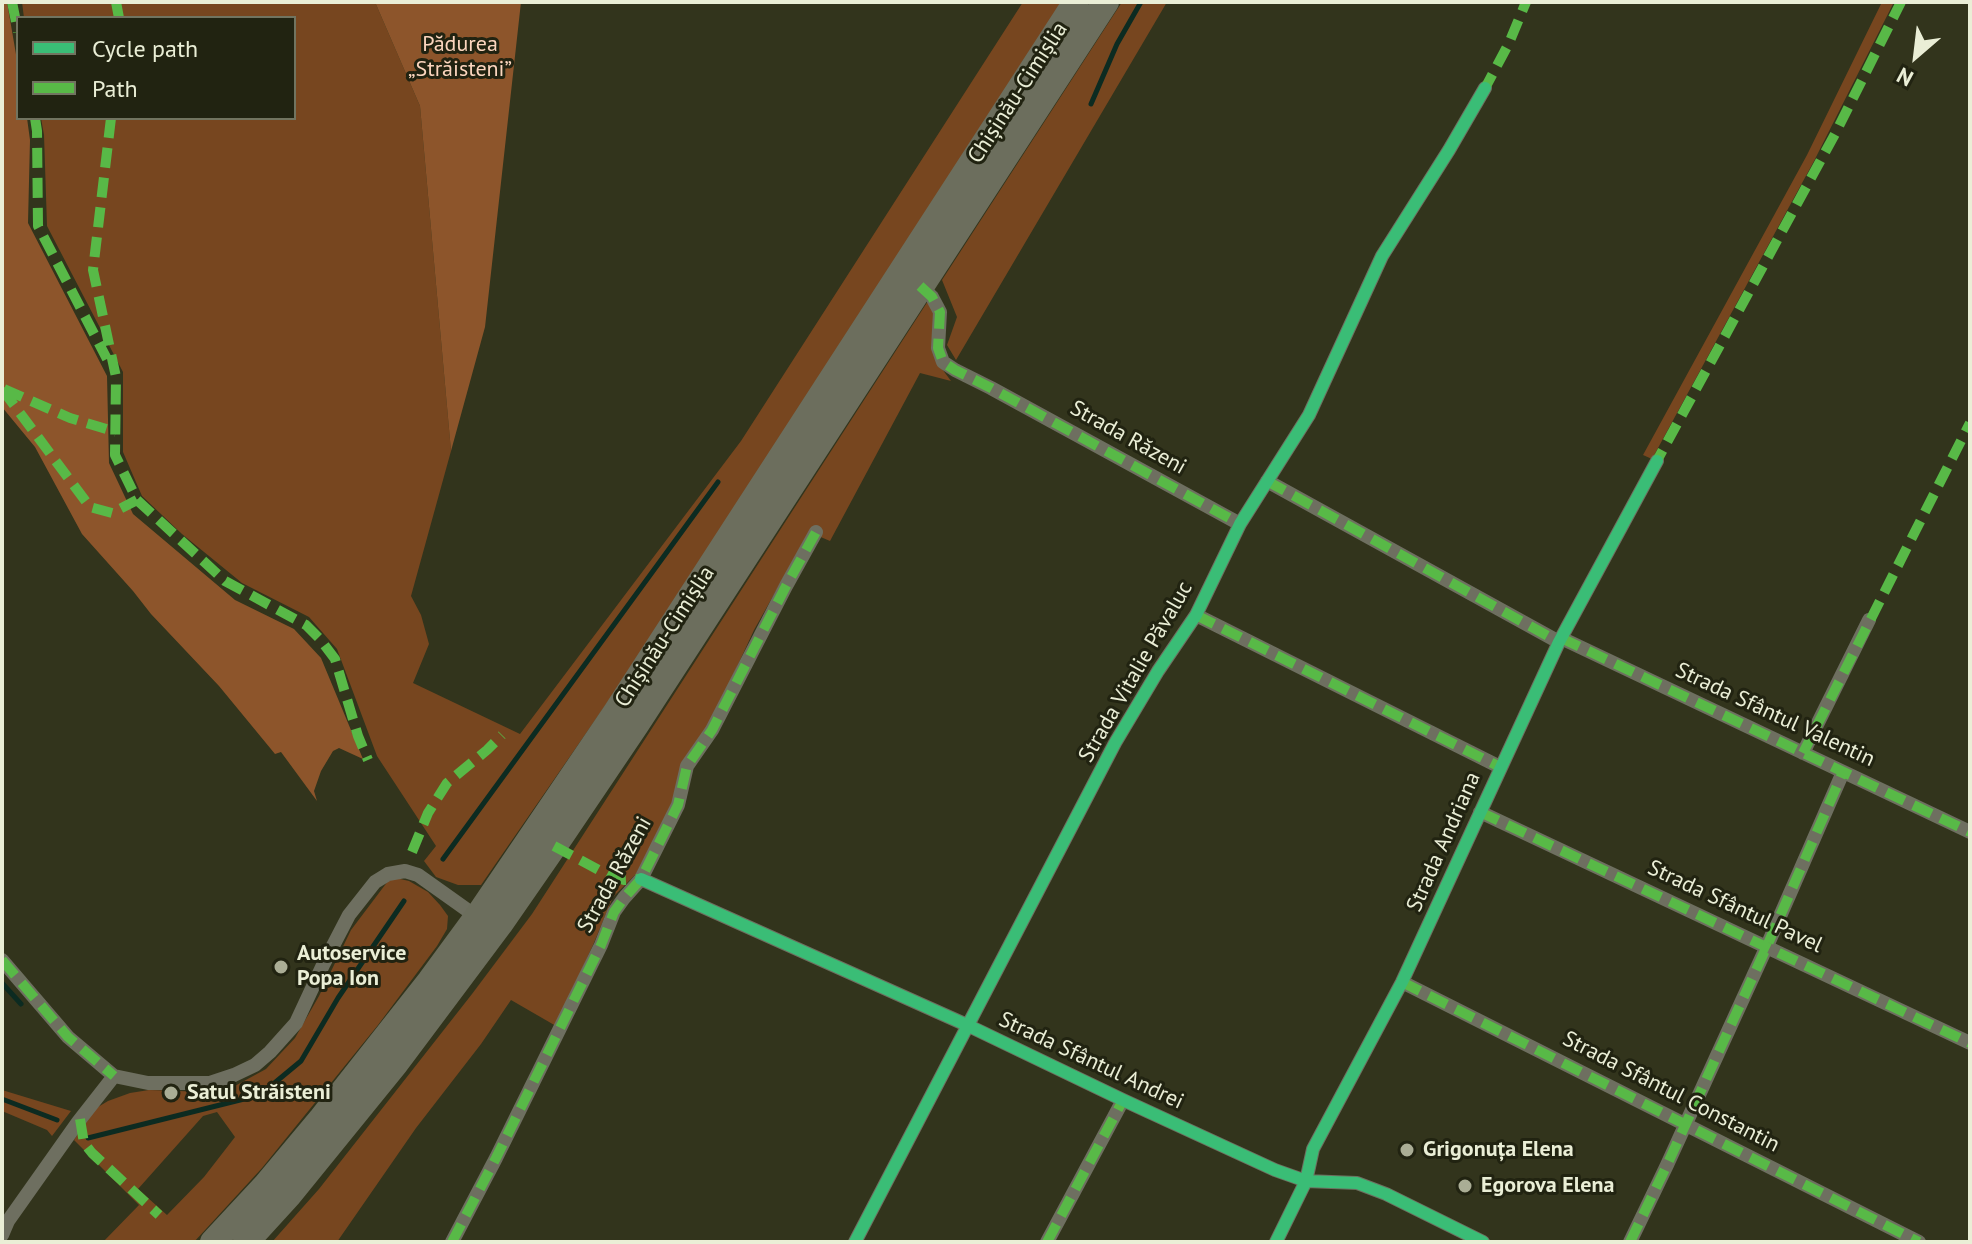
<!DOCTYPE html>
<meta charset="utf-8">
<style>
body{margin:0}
#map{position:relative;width:1972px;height:1244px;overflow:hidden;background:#32341c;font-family:"PT Sans",sans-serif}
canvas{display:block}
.frame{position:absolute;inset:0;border:4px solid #eaeed6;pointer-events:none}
.legend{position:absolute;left:16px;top:16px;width:280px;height:104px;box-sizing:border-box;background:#212311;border:2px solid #717460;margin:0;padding:10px 14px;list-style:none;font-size:24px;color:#eaeed6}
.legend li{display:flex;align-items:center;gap:16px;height:40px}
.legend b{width:40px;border:2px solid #717460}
.north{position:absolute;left:1876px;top:16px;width:80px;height:80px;-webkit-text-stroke:6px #212311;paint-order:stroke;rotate:208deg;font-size:22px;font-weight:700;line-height:32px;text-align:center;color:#eaeed6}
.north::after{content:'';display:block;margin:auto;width:28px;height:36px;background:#eaeed6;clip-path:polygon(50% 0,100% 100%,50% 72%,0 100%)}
</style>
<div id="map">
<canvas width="1972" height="1244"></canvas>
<div class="frame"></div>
<ul class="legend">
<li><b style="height:10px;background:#3abd76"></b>Cycle path</li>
<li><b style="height:10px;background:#58b947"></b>Path</li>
</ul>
<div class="north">N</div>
</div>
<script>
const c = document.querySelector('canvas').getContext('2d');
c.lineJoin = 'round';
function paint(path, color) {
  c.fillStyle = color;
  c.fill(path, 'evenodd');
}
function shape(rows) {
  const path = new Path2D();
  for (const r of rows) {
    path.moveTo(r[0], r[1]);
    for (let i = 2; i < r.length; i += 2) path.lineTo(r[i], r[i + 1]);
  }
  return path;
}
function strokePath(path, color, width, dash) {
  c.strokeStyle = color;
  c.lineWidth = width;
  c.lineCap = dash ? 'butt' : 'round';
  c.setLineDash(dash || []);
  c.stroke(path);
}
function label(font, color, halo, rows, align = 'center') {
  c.font = font + ' "PT Sans",sans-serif';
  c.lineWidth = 6;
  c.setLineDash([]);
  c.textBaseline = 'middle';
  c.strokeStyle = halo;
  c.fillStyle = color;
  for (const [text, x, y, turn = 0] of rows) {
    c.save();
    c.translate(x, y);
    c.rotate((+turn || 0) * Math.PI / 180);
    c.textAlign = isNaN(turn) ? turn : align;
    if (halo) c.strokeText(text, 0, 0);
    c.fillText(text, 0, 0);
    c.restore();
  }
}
const green = shape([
 [22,2,375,2,420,106,451,451,411,596,421,615,429,644,413,683,520,734,741,441,1023,2,1065,2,618,687,481,885,458,885,436,877,424,861,436,846,377,756,337,649,309,617,242,583,182,534,142,496,123,452,123,372,47,226,44,135,41,118,294,118,294,18,24,18],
 [1122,2,1167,2,956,360,947,345,957,317,942,280],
 [1882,2,1894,2,1814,161,1652,459,1643,455,1807,155],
 [928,301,935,313,937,362,951,381,920,373,830,541,809,532,754,630,673,805,636,874,613,897,593,945,556,1026,511,1000,481,1044,416,1128,337,1242,272,1242,319,1189,472,994,532,914],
 [396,878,409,881,428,892,440,905,448,916,447,929,437,946,378,1025,262,1168,194,1242,103,1242,139,1205,74,1140,93,1110,108,1101,130,1093,149,1090,207,1092,233,1087,266,1069,295,1038,319,996,351,930,388,881],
 [217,1112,235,1137,204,1177,167,1215,138,1189,203,1116],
 [2,1090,71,1111,52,1136,47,1130,2,1111]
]);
const forest = shape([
 [2,2,7,2,18,66,18,118,27,118,30,140,28,223,107,376,109,463,133,514,235,600,294,629,321,658,363,759,339,748,333,751,321,771,314,791,317,801,281,752,275,754,219,686,151,614,133,591,82,534,35,447,2,407],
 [375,2,521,2,485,327,451,451,420,106]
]);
const stream = shape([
 [1091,104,1117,44,1141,2],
 [443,859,718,482],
 [2,983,21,1004],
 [2,1099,57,1120],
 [88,1138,260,1095,301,1061,338,998,404,901]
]);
const street = shape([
 [920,286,932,297,940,312,938,348,943,362,955,370,991,388,1240,524],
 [1267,481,1559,642],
 [1196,615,1500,767],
 [1561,638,1970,832],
 [1803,753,1869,620],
 [1480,812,1970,1043],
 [641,879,969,1026,1123,1100,1275,1170,1306,1181,1357,1183,1386,1194,1483,1242],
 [2,960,68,1037,114,1076,148,1083,210,1083,234,1075,255,1065,270,1052,296,1023,323,965,349,915,375,882,388,874,405,871,418,875,477,917],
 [1402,982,1919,1242],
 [2,1235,8,1221,78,1122,114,1076],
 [452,1242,496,1158,601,945,614,912,624,898,641,879,678,805,687,766,712,730,786,586,816,532],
 [855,1242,1115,743,1158,671,1196,615,1240,524,1309,415,1382,256,1449,150,1485,88],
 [1047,1242,1123,1100],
 [1276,1242,1306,1181,1313,1149,1402,982,1559,642,1657,461],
 [1630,1242,1667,1165,1767,946,1843,772]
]);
const highway = shape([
 [213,1242,266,1185,322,1118,430,981,477,917,616,712,1076,2],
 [246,1242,288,1196,396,1063,500,924,561,836,636,725,1106,2]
]);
const quiet = shape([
 [12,2,18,32],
 [116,2,119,18],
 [1483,92,1509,43,1526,2],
 [35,118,37,131,38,226,107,359],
 [111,118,93,270,116,377,115,455,137,500,225,581,306,625,319,638,335,659,358,736,368,760],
 [920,286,932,297,940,312,938,348,943,362,955,370,991,388,1240,524],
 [2,389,90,507,112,513,137,500],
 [4,389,70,418,116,432],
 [1653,468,1835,134,1901,2],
 [1267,481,1559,642],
 [1196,615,1500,767],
 [1561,638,1970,832],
 [1803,753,1970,423],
 [1480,812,1970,1043],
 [554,846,610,876,624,880,641,879,646,881],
 [412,852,428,813,447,783,487,750,502,735],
 [2,960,68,1037,114,1076],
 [1402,982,1919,1242],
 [80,1119,84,1143,92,1153,159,1215],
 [452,1242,496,1158,601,945,614,912,624,898,641,879,678,805,687,766,712,730,786,586,816,532],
 [1047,1242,1123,1100],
 [1630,1242,1667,1165,1767,946,1843,772]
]);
const cycleway = shape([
 [641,879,969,1026,1123,1100,1275,1170,1306,1181,1357,1183,1386,1194,1483,1242],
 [855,1242,1115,743,1158,671,1196,615,1240,524,1309,415,1382,256,1449,150,1485,88],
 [1276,1242,1306,1181,1313,1149,1402,982,1559,642,1657,461]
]);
const markers = [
 [281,967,8,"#aaad95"],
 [171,1093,8,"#aaad95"],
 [1407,1150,8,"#aaad95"],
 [1465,1186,8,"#aaad95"]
];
const parkNames = [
 ["Pădurea",460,45],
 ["„Străisteni”",460,70]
];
const streetNames = [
 ["Chișinău-Cimișlia",1018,93,-57],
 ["Strada Răzeni",1128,438,29],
 ["Chișinău-Cimișlia",665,637,-57],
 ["Strada Vitalie Păvaluc",1136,672,-60],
 ["Strada Sfântul Valentin",1775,715,25],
 ["Strada Andriana",1444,842,-66],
 ["Strada Răzeni",615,875,-61],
 ["Strada Sfântul Pavel",1735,907,25],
 ["Strada Sfântul Andrei",1091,1061,25],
 ["Strada Sfântul Constantin",1671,1092,27]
];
const poiNames = [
 ["Autoservice",297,954],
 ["Popa Ion",297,979],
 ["Satul Străisteni",187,1093],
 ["Grigonuța Elena",1423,1150],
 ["Egorova Elena",1481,1186]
];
paint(green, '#77461f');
paint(forest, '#8d552b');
strokePath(stream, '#0c2b21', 5);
strokePath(street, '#6e6f60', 14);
strokePath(highway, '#6c6e5d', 26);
strokePath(quiet, '#58b947', 10, [20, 10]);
strokePath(cycleway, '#3abd76', 12);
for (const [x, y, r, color] of markers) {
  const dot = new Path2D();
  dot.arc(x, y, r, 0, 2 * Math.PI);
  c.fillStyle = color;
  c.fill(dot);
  strokePath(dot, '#212311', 3);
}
label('22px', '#fcd6be', '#212311', parkNames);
label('22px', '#eaeed6', '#212311', streetNames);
label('bold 22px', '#eaeed6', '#212311', poiNames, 'left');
</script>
